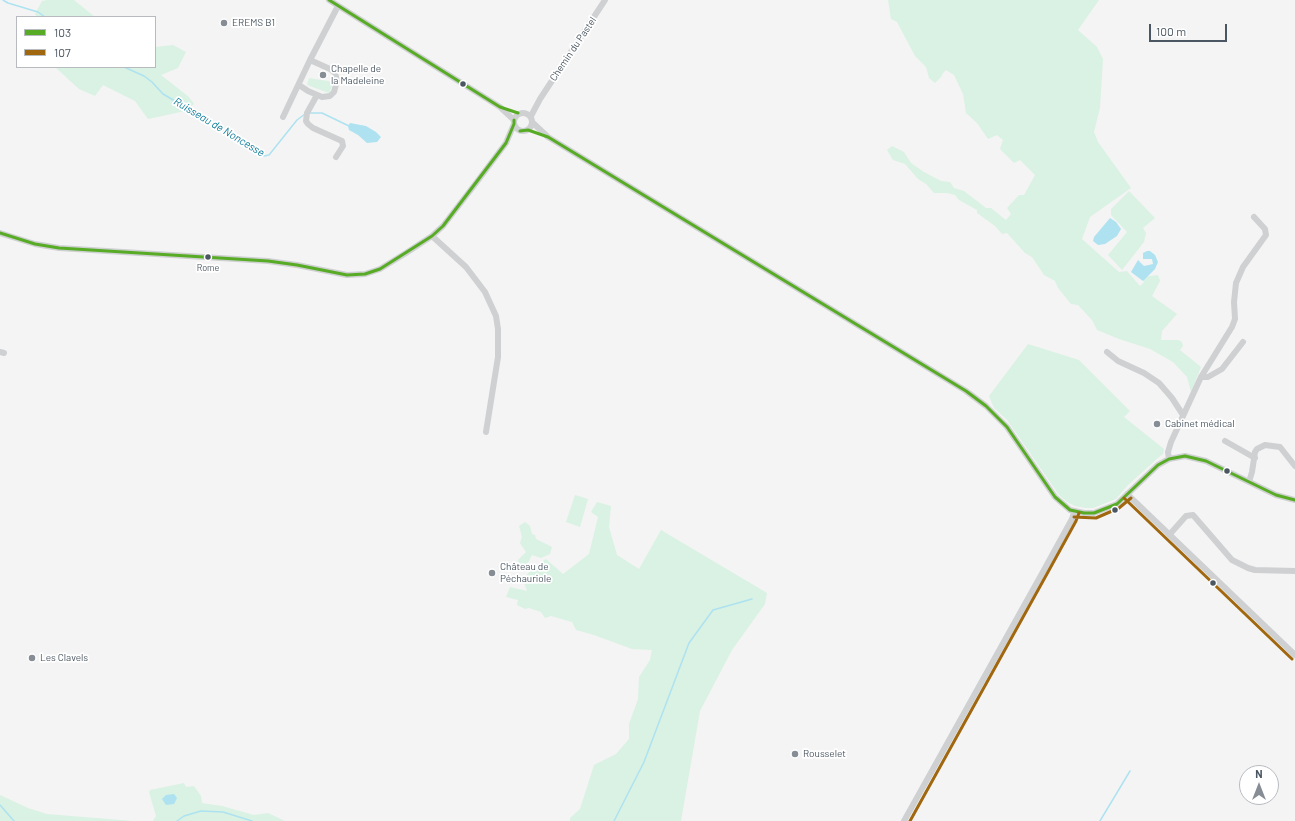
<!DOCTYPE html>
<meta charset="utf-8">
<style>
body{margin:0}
#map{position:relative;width:1295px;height:821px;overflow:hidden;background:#f4f4f4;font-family:Barlow,sans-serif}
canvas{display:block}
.legend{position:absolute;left:16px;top:16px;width:140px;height:52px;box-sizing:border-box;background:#fff;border:1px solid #b7bbc0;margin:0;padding:5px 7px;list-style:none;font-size:12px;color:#4a5661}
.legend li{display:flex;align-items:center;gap:8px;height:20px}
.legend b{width:20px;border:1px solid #b7bbc0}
.north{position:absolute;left:1239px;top:765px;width:40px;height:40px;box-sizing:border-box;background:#fff;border:1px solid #b7bbc0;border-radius:50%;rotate:0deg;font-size:11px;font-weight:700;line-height:16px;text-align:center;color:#4a5661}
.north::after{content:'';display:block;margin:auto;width:14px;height:18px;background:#868d94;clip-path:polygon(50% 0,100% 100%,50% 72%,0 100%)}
.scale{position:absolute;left:1149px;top:24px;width:78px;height:18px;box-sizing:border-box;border:2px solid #4a5661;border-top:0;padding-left:5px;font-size:12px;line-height:14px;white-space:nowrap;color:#4a5661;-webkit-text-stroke:3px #fff;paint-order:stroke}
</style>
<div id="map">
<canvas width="1295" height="821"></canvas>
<ul class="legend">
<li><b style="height:5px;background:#58ac25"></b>103</li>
<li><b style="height:5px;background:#a0670f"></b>107</li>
</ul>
<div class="north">N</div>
<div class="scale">100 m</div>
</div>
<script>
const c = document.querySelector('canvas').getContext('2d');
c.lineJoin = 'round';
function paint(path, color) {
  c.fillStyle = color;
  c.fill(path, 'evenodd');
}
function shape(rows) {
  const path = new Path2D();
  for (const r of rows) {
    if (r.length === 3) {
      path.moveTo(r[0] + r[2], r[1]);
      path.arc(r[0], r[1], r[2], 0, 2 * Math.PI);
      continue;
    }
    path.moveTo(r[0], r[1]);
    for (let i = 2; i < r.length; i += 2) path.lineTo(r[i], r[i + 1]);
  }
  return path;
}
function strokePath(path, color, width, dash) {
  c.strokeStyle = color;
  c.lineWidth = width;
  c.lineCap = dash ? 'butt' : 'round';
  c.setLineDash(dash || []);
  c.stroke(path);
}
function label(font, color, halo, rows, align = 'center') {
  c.font = font + ' Barlow,sans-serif';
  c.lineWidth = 3.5;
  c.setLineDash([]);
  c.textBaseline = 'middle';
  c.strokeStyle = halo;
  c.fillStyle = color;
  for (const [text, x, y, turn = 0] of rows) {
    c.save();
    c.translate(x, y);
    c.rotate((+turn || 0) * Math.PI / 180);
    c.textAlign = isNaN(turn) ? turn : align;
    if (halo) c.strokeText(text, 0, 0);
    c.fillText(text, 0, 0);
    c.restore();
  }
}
const green = shape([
 [47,0,74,0,95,17,37,17,35,14,42,1],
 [888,0,1099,0,1078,30,1097,47,1103,59,1100,108,1094,132,1098,142,1131,188,1090,217,1082,239,1119,272,1127,271,1140,286,1144,282,1143,277,1158,275,1160,281,1152,296,1177,314,1162,331,1161,340,1178,340,1182,342,1183,346,1180,350,1201,367,1191,392,1187,377,1173,362,1150,349,1119,339,1097,330,1092,320,1078,305,1071,304,1058,288,1055,281,1044,275,1032,257,1025,253,1007,233,1002,234,995,226,977,213,977,210,959,200,955,195,947,193,934,193,926,184,918,179,905,164,893,160,887,150,892,146,904,152,911,163,924,172,941,181,950,182,954,188,964,191,986,208,991,208,1006,220,1011,214,1007,208,1019,195,1024,195,1035,175,1020,160,1014,163,1000,149,1003,140,997,135,988,139,977,123,966,113,963,94,954,75,946,70,943,73,941,77,935,83,929,78,926,67,915,56,897,22,891,19],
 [173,45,186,52,178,68,161,75,189,97,194,104,185,111,148,119,135,101,103,85,95,96,79,89,55,67,155,67,155,47],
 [309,78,334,82,329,93,307,85],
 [1129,191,1155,218,1143,228,1146,233,1144,242,1122,270,1108,255,1127,232,1111,215,1111,209],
 [1028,344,1079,360,1130,411,1124,417,1164,449,1163,454,1159,457,1128,485,1116,499,1093,508,1085,508,1075,506,1067,502,1059,495,1007,420,994,408,989,396],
 [575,495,588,499,580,527,566,522],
 [597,502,611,506,609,527,617,555,639,569,661,530,767,593,765,604,732,650,700,711,681,821,570,821,570,818,580,809,594,765,616,754,629,739,629,724,638,699,639,677,650,660,652,650,632,649,594,635,576,630,572,622,551,616,545,618,541,612,529,608,525,609,517,605,518,600,506,597,510,587,527,591,523,580,532,568,546,559,563,574,589,554,598,517,591,512],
 [525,522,530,526,532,534,535,535,536,539,552,547,550,554,541,558,532,555,528,563,520,568,518,560,526,552,520,543,522,537,519,526],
 [184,783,186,787,194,786,201,796,202,803,222,806,254,815,268,813,285,821,153,821,156,816,149,792,150,790],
 [0,795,28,808,47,814,133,821,0,821]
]);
const water = shape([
 [350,123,366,126,376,132,381,137,377,142,367,143,358,135,349,130,348,126],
 [1110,218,1116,222,1121,229,1117,236,1105,244,1098,245,1093,241,1094,237],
 [1147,251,1150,251,1155,255,1158,262,1155,269,1143,281,1131,272,1138,260,1144,266,1153,264,1152,259,1143,259,1143,253],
 [174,794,177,798,174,804,166,805,162,799,166,795]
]);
const stream = shape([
 [3,0,8,3,38,12,45,17],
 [124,67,144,76,152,82,163,94,175,101,192,109,212,124,249,145,264,156,269,155,297,120,305,114],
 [310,113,322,113,349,126],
 [0,805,14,821],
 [177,821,184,816,201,811,223,812,252,821],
 [614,821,644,762,689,643,713,610,752,599],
 [1100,821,1130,771]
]);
const minor = shape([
 [329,0,500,107,514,120],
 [299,85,308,91,322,97,330,96,334,92,337,81,335,73,330,69,310,60],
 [317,95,307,113,306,121,308,124,313,128,342,141,343,146,336,157],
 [523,122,9],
 [531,116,540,99,605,0],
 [283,117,310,60,338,6],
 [533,123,548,137,966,391,986,406,1007,427,1055,497,1070,510,1084,513,1094,513,1112,506,1117,504,1158,465,1169,459,1185,456,1206,461,1276,495,1295,500],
 [0,233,35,244,59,248,268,261,297,265,347,275,365,274,380,269,406,253,432,236,443,226,476,183,506,143,514,124],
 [432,236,466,267,485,292,496,316,498,329,498,357,486,432],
 [0,352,4,353],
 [1107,352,1118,361,1144,373,1159,383,1172,398,1183,415],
 [1201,377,1208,377,1222,369,1243,342],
 [1225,441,1255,458],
 [1169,459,1168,452,1171,442,1201,377,1232,327,1235,319,1234,302,1236,283,1243,267,1266,235,1265,229,1254,217],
 [1249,482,1252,472,1255,452,1257,449,1265,445,1280,447,1295,466],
 [1127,494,1295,655],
 [1170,534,1186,516,1193,515,1232,560,1248,568,1255,570,1295,571],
 [904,821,1044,570,1072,519,1074,512]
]);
const bus1 = shape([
 [329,0,500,107,518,113],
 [520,131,528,130,548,137,966,391,986,406,1007,427,1055,497,1070,510,1084,513,1094,513,1117,504,1158,465,1169,459,1185,456,1206,461,1276,495,1295,500],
 [0,233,35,244,59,248,268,261,297,265,347,275,365,274,380,269,432,236,443,226,506,143,514,124,514,120]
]);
const bus2 = shape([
 [1124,498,1292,659],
 [1074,517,1096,518,1119,508,1131,498],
 [910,821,1048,572,1076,521,1079,513]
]);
const markers = [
 [224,23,4,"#868d94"],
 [323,75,4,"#868d94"],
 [463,84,3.5,"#4a5661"],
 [208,257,3.5,"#4a5661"],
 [1157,424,4,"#868d94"],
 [1227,471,3.5,"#4a5661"],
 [1115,510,3.5,"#4a5661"],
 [492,573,4,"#868d94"],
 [1213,583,3.5,"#4a5661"],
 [32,658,4,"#868d94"],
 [795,754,4,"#868d94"]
];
const busNames = [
 ["Rome",208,268]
];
const poiNames = [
 ["EREMS B1",232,23],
 ["Chapelle de",331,69],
 ["la Madeleine",331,81],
 ["Cabinet médical",1165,424],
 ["Château de",500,567],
 ["Péchauriole",500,579],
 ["Les Clavels",40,658],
 ["Rousselet",803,754]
];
const streetNames = [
 ["Chemin du Pastel",573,49,-56]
];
const waterNames = [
 ["Ruisseau de Noncesse",219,127,31]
];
paint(green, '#d9f2e3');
paint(water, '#aee2f0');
strokePath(stream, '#aee2f0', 1.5);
strokePath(minor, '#ced0d2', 6);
strokePath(bus1, '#58ac25', 3);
strokePath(bus2, '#a0670f', 3);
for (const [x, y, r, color] of markers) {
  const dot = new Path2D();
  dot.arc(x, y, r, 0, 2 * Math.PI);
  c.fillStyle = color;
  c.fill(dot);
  strokePath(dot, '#fff', 1.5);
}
label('9px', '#4a5661', '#fff', busNames);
label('10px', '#4a5661', '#fff', poiNames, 'left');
label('10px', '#4a5661', '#fff', streetNames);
label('italic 11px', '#0c7c9b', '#fff', waterNames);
</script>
